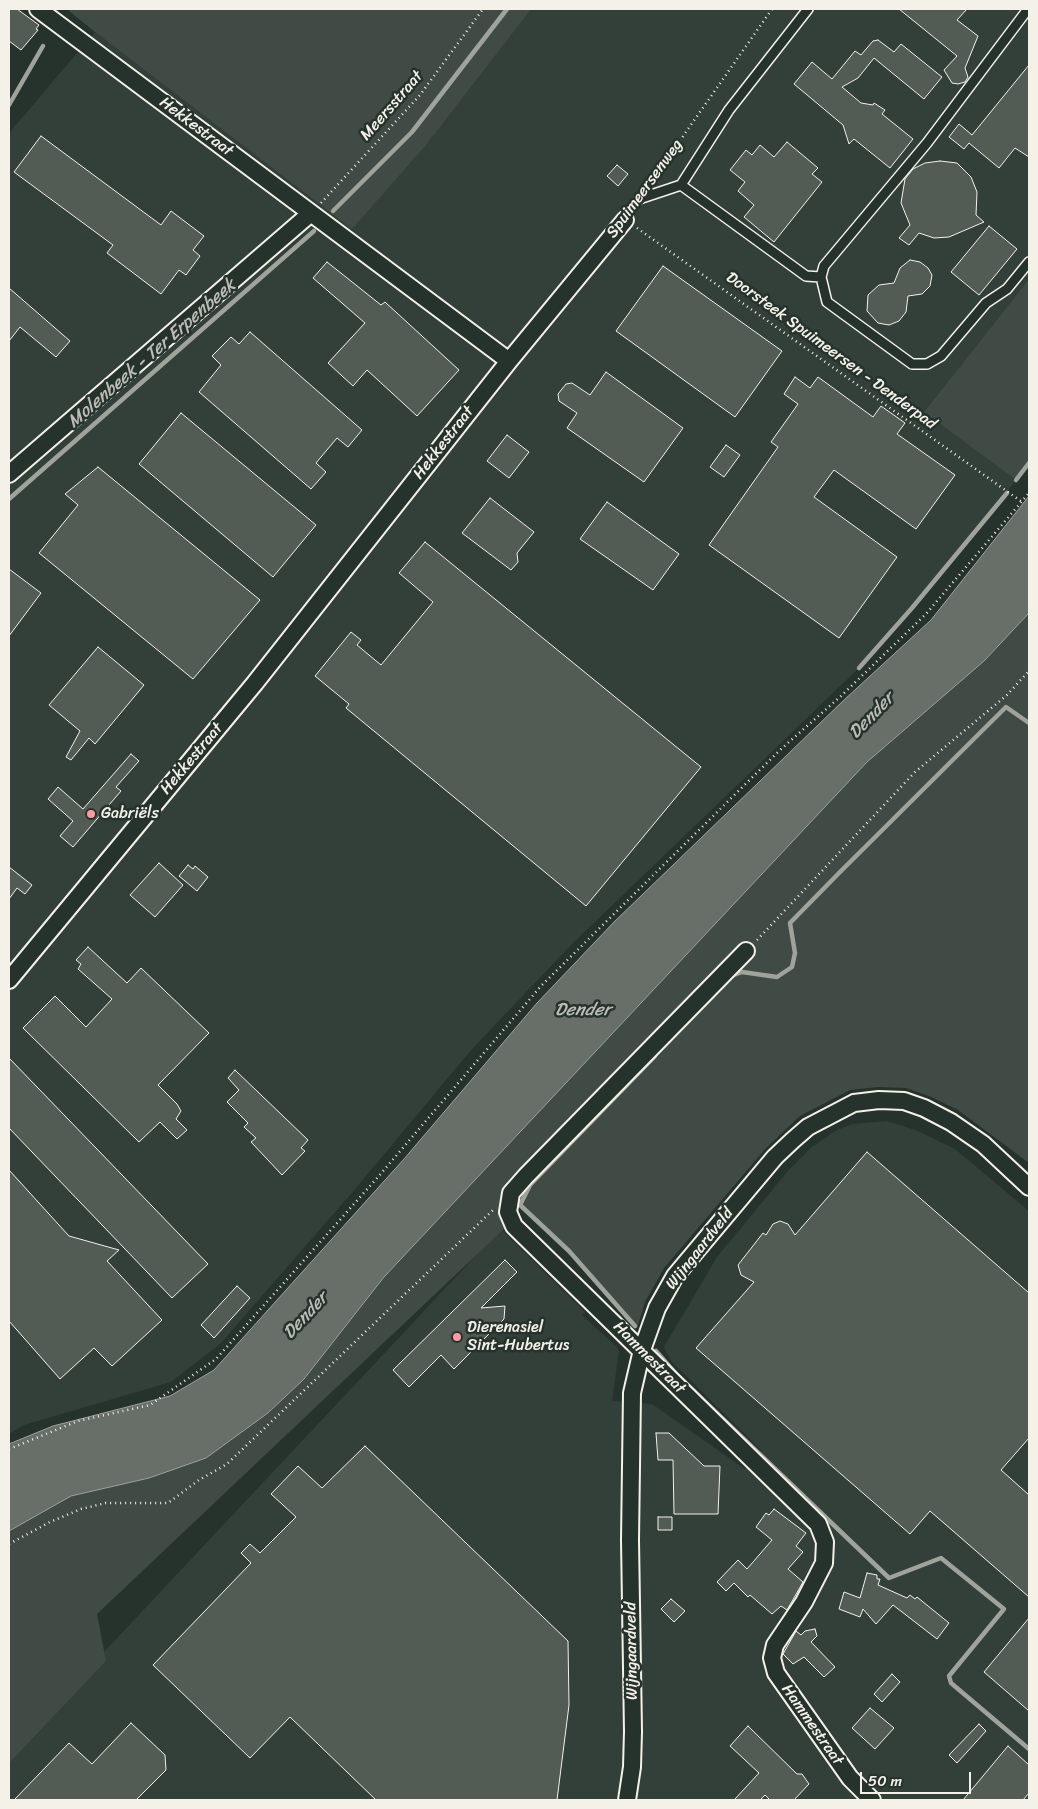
<!DOCTYPE html>
<meta charset="utf-8">
<style>
body{margin:0}
#map{position:relative;width:1038px;height:1809px;overflow:hidden;background:#26332d;font-family:Sriracha,sans-serif}
canvas{display:block}
.frame{position:absolute;inset:0;border:10px solid #f4f1e8;pointer-events:none}
.scale{position:absolute;left:860px;top:1772px;width:111px;height:22px;box-sizing:border-box;border:2px solid #f4f1e8;border-top:0;padding-left:6px;font-size:15px;line-height:18px;white-space:nowrap;color:#f4f1e8;-webkit-text-stroke:4px #26332d;paint-order:stroke}
</style>
<div id="map">
<canvas width="1038" height="1809"></canvas>
<div class="frame"></div>
<div class="scale">50 m</div>
</div>
<script>
const c = document.querySelector('canvas').getContext('2d');
c.lineJoin = 'round';
function paint(path, color) {
  c.fillStyle = color;
  c.fill(path, 'evenodd');
}
function shape(rows) {
  const path = new Path2D();
  for (const r of rows) {
    path.moveTo(r[0], r[1]);
    for (let i = 2; i < r.length; i += 2) path.lineTo(r[i], r[i + 1]);
  }
  return path;
}
function strokePath(path, color, width, dash) {
  c.strokeStyle = color;
  c.lineWidth = width;
  c.lineCap = dash ? 'butt' : 'round';
  c.setLineDash(dash || []);
  c.stroke(path);
}
function label(font, color, halo, rows, align = 'center') {
  c.font = font + ' Sriracha,sans-serif';
  c.lineWidth = 5;
  c.setLineDash([]);
  c.textBaseline = 'middle';
  c.strokeStyle = halo;
  c.fillStyle = color;
  for (const [text, x, y, turn = 0] of rows) {
    c.save();
    c.translate(x, y);
    c.rotate((+turn || 0) * Math.PI / 180);
    c.textAlign = isNaN(turn) ? turn : align;
    if (halo) c.strokeText(text, 0, 0);
    c.fillText(text, 0, 0);
    c.restore();
  }
}
const built = shape([
 [531,9,1029,9,1029,279,924,412,1016,480,969,541,859,668,573,943,472,1049,356,1188,220,1344,171,1382,24,1425,9,1434,9,133,95,32,313,199],
 [887,1121,918,1131,955,1149,1029,1211,1029,1800,9,1800,9,1736,103,1653,501,1229,585,1312,582,1315,617,1347,619,1351,612,1401,652,1404,745,1469,761,1450,671,1361,664,1347,717,1257,787,1172,812,1147,835,1131,852,1124]
]);
const green = shape([
 [70,9,531,9,426,145,352,229,95,32,69,11],
 [1029,279,1029,463,1016,480,924,412],
 [1029,613,1029,1163,958,1110,929,1096,906,1088,878,1087,850,1090,800,1116,766,1148,664,1268,645,1302,637,1328,569,1251,520,1205,506,1227,97,1614,106,1661,9,1763,9,1531,71,1496,149,1478,206,1458,269,1413,304,1379,384,1277,867,762,984,661]
]);
const water = shape([
 [1029,496,1029,613,984,661,867,762,384,1277,304,1379,268,1413,206,1458,149,1478,71,1496,9,1531,9,1444,53,1426,170,1396,214,1370,404,1159,537,1003,614,922,844,700,931,620,1029,496]
]);
const stream = shape([
 [9,105,43,46],
 [333,211,412,132,507,9],
 [1016,480,1029,463],
 [9,499,314,231],
 [859,668,912,608,1007,493],
 [731,976,742,972,777,977,792,967,795,953,790,923,839,873,1006,707,1029,723],
 [635,1326,569,1251,520,1205,530,1185,655,1056],
 [656,1351,677,1375,889,1578,941,1558,1004,1609,949,1676,951,1683,1029,1749]
]);
const building = shape([
 [9,9,17,9,39,25,36,29,38,30,21,50,9,41,9,9],
 [899,9,967,9,957,20,978,36,965,68,968,77,965,82,958,84,952,83,944,70,957,56,899,9],
 [878,40,894,52,901,44,942,77,924,99,874,58,858,78,842,87,861,103,873,105,874,103,885,110,882,114,913,139,890,168,854,139,849,144,843,125,794,84,812,62,832,79,855,51,861,55,873,41,878,40],
 [1029,65,1029,157,1015,148,999,168,969,143,964,149,949,137,959,124,972,135,1029,65],
 [41,136,161,225,171,211,204,236,193,250,200,256,186,275,179,270,161,294,107,253,113,245,14,172,41,136],
 [787,142,818,168,812,174,822,182,774,242,744,217,754,205,738,191,745,182,730,170,746,150,752,155,760,145,774,157,787,142],
 [940,161,957,163,971,177,977,192,976,215,984,222,949,237,934,238,919,233,909,245,899,238,910,225,901,203,905,179,913,169,925,163,940,161],
 [617,165,628,174,618,186,607,176,617,165],
 [989,226,1017,249,979,295,951,272,989,226],
 [910,260,920,262,928,268,932,275,930,286,922,294,908,296,906,312,899,321,889,325,878,323,867,311,868,295,879,285,894,283,900,268,910,260],
 [327,262,381,305,385,302,459,370,417,416,367,370,353,386,328,363,365,323,313,278,327,262],
 [663,266,782,351,735,417,616,331,663,266],
 [9,288,70,341,56,357,20,327,9,341,9,288],
 [250,332,362,430,348,447,337,438,316,463,326,472,311,489,199,392,221,365,212,356,231,337,239,344,250,332],
 [606,372,683,428,644,482,567,428,577,413,559,401,558,394,566,384,572,383,590,395,606,372],
 [795,377,810,388,818,377,873,417,881,406,905,423,897,434,955,475,916,529,834,470,814,497,897,557,839,638,709,545,778,447,771,442,798,404,784,394,795,377],
 [181,413,316,525,273,577,139,464,181,413],
 [507,435,529,452,509,478,487,461,507,435],
 [726,445,740,455,724,477,710,467,726,445],
 [98,467,260,600,193,679,39,553,78,505,65,494,98,467],
 [490,498,534,532,517,553,518,562,511,570,462,533,490,498],
 [607,502,679,554,653,590,580,539,607,502],
 [425,542,701,767,586,906,346,708,349,704,315,676,351,632,361,640,357,645,381,665,433,602,399,573,425,542],
 [9,569,41,593,9,636,9,569],
 [98,647,144,685,95,744,89,738,71,760,66,757,80,731,49,705,98,647],
 [131,754,139,761,116,787,121,791,73,847,60,836,73,821,48,799,58,787,83,809,131,754],
 [159,863,183,885,155,917,130,895,159,863],
 [188,865,193,869,195,866,208,877,197,891,179,876,188,865],
 [9,867,32,885,25,894,17,888,9,899,9,867],
 [88,947,127,983,141,968,209,1033,158,1085,177,1104,181,1111,176,1119,187,1130,177,1139,160,1122,139,1142,23,1028,55,996,86,1027,112,999,78,969,81,964,76,960,88,947],
 [9,1058,208,1264,172,1298,9,1128,9,1058],
 [235,1070,308,1140,301,1148,305,1151,282,1175,251,1142,256,1138,244,1127,248,1123,227,1102,239,1090,228,1078,235,1070],
 [867,1152,1029,1293,1029,1438,1001,1470,1029,1495,1029,1597,930,1511,910,1534,696,1348,754,1282,741,1275,738,1265,763,1233,766,1235,773,1224,780,1221,788,1224,795,1235,867,1152],
 [9,1170,69,1236,119,1250,107,1261,162,1320,112,1366,94,1348,60,1379,9,1321,9,1170],
 [505,1260,517,1272,481,1308,505,1306,504,1319,454,1369,441,1355,409,1387,393,1370,505,1260],
 [237,1286,250,1298,214,1338,201,1325,237,1286],
 [656,1433,669,1433,704,1466,720,1466,718,1514,674,1514,673,1460,658,1460,656,1433],
 [365,1446,568,1641,569,1705,557,1800,376,1800,290,1717,250,1758,153,1665,251,1563,241,1553,250,1544,260,1553,296,1517,271,1494,298,1466,322,1488,365,1446],
 [774,1509,806,1533,796,1546,803,1552,788,1569,803,1582,787,1610,781,1606,772,1614,750,1595,748,1597,734,1583,726,1591,717,1582,738,1560,747,1569,772,1540,756,1527,766,1513,769,1515,774,1509],
 [658,1517,672,1517,672,1530,658,1530,658,1517],
 [867,1573,877,1575,877,1579,880,1579,878,1585,907,1598,910,1595,915,1599,917,1597,949,1623,937,1639,893,1605,876,1624,863,1609,860,1617,839,1609,844,1592,860,1598,867,1573],
 [671,1599,685,1611,674,1622,661,1609,671,1599],
 [1029,1618,1029,1711,984,1672,1029,1618],
 [815,1629,817,1636,811,1642,835,1667,824,1677,804,1657,793,1664,783,1654,796,1631,801,1635,805,1631,815,1629],
 [892,1674,900,1682,882,1702,874,1694,892,1674],
 [870,1708,894,1728,875,1749,852,1728,870,1708],
 [131,1723,165,1755,166,1770,136,1800,14,1800,69,1743,92,1764,131,1723],
 [979,1724,986,1731,957,1763,949,1755,979,1724],
 [748,1726,797,1774,802,1774,809,1784,794,1800,770,1800,765,1795,760,1800,734,1800,759,1773,730,1746,748,1726],
 [1008,1746,1029,1765,1029,1793,1023,1800,963,1800,1008,1746]
]);
const path = shape([
 [651,182,772,9],
 [321,203,420,95,483,9],
 [637,228,1022,502],
 [757,940,915,772,1007,695,1029,671],
 [9,1449,78,1421,150,1405,216,1359,378,1177,541,986,780,750,841,696,926,614,1029,493],
 [9,1544,50,1522,81,1509,106,1503,168,1503,199,1480,227,1464,493,1210]
]);
const lane = shape([
 [1028,9,927,143,824,266,821,277,827,302,912,364,927,364,941,356,986,303,1007,289,1029,262],
 [681,185,806,276,821,277],
 [639,199,681,185,729,110,808,9]
]);
const street = shape([
 [38,9,509,361],
 [9,474,311,213],
 [746,951,526,1176,511,1193,508,1212,514,1226,818,1524,825,1542,824,1563,804,1602,775,1645,772,1658,776,1673,850,1778,872,1800],
 [9,980,255,683,509,361,625,220],
 [627,1800,632,1767,633,1732,630,1540,632,1393,642,1350,657,1308,675,1276,775,1157,793,1140,808,1127,854,1103,879,1100,904,1101,924,1108,951,1122,983,1144,1029,1187]
]);
const markers = [
 [91,814,5,"#ff9aa2"],
 [457,1337,5,"#ff9aa2"]
];
const streetNames = [
 ["Meersstraat",392,106,-49],
 ["Hekkestraat",196,127,37],
 ["Spuimeersenweg",645,189,-54],
 ["Doorsteek Spuimeersen - Denderpad",831,351,36],
 ["Hekkestraat",444,443,-52],
 ["Hekkestraat",192,759,-50],
 ["Wijngaardveld",700,1249,-52],
 ["Hammestraat",649,1358,45],
 ["Wijngaardveld",632,1651,-91],
 ["Hammestraat",812,1725,55]
];
const poiNames = [
 ["Gabriëls",101,814],
 ["Dierenasiel",467,1328],
 ["Sint-Hubertus",467,1346]
];
const waterNames = [
 ["Molenbeek - Ter Erpenbeek",152,354,-41],
 ["Dender",872,716,-46],
 ["Dender",583,1010],
 ["Dender",306,1316,-47]
];
paint(built, '#333f39');
paint(green, '#414b45');
paint(water, '#676f68');
strokePath(water, '#9fa39b', 1);
strokePath(stream, '#9fa39b', 4.5);
paint(building, '#525c55');
strokePath(building, '#f4f1e8', 1);
strokePath(lane, '#f4f1e8', 12);
strokePath(street, '#f4f1e8', 20);
strokePath(path, '#f4f1e8', 2.5, [1, 4]);
strokePath(lane, '#26332d', 9);
strokePath(street, '#26332d', 16);
for (const [x, y, r, color] of markers) {
  const dot = new Path2D();
  dot.arc(x, y, r, 0, 2 * Math.PI);
  c.fillStyle = color;
  c.fill(dot);
  strokePath(dot, '#26332d', 2);
}
label('16px', '#f4f1e8', '#26332d', streetNames);
label('16px', '#f4f1e8', '#26332d', poiNames, 'left');
label('italic 18px', '#bcbdb5', '#26332d', waterNames);
</script>
